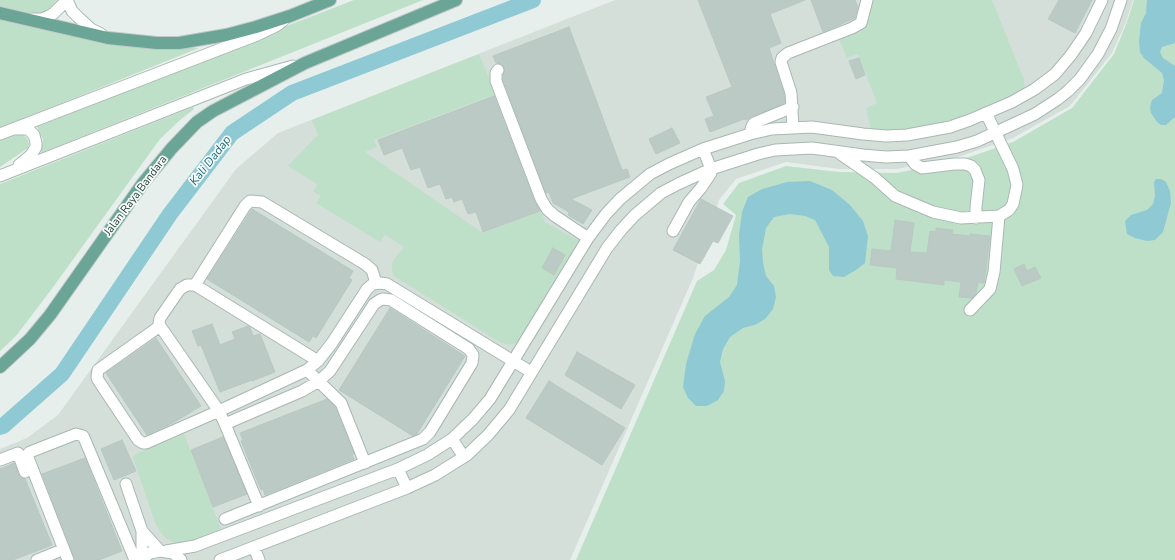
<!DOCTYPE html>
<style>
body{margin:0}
canvas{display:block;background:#e6efeb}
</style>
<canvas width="1175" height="560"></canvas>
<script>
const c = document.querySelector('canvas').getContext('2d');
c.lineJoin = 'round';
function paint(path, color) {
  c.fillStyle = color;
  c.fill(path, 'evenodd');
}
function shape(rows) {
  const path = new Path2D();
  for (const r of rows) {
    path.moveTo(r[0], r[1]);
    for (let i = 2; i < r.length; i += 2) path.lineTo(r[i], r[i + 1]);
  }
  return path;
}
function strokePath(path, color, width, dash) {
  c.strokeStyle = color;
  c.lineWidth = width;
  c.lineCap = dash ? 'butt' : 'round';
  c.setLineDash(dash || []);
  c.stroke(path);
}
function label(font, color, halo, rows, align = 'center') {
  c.font = font + ' "Nunito Sans",sans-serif';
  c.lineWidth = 3.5;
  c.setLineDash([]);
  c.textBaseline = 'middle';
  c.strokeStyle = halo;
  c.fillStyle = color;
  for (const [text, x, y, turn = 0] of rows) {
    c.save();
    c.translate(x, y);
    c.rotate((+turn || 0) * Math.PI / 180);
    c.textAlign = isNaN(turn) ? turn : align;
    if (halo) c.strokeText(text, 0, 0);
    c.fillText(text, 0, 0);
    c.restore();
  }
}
const built = shape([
 [615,0,1133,0,1126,22,1112,53,1070,106,1013,138,958,157,897,169,839,169,786,162,736,179,719,200,693,278,570,560,0,560,0,449,27,438,58,415,236,169,278,133]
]);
const green = shape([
 [0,0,57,0,49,9,45,12,40,13,32,13,0,7],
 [354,0,423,0,41,153,43,139,36,125,155,77],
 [874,0,992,0,1024,80,1025,89,1004,100,954,120,907,131,871,130,866,108,877,103,858,54,847,58,838,37,864,27],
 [1134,0,1175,0,1175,560,576,560,697,281,714,270,726,250,736,215,723,204,739,183,786,166,839,172,896,173,958,161,1013,142,1072,108,1114,54,1127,22],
 [0,19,171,48,199,48,0,128],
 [479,54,496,94,374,140,377,147,365,152,483,233,541,211,545,222,581,242,517,343,510,345,501,343,394,276,392,272,392,262,404,247,385,235,380,242,316,203,321,196,313,191,318,185,288,166,318,135,312,120],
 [193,107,194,109,179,121,160,139,51,290,16,336,0,351,0,184],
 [13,134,21,134,27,138,29,144,28,148,0,167,0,139],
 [184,434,222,532,181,545,167,539,162,534,156,525,133,458,136,454]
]);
const water = shape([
 [1147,0,1175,0,1175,43,1162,47,1160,52,1163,58,1175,66,1175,117,1166,125,1161,125,1157,122,1151,113,1150,107,1152,100,1162,93,1164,80,1162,73,1144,58,1140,52,1139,41,1141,23,1146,13],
 [1156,179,1161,179,1166,182,1170,191,1171,203,1163,232,1155,240,1147,241,1135,238,1127,234,1125,221,1131,215,1147,210,1153,204,1155,196,1154,182],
 [810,181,832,190,850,205,863,221,868,236,865,263,856,270,844,277,833,276,829,270,829,247,815,220,805,216,790,214,774,217,766,228,762,249,763,263,766,276,774,286,776,297,773,309,765,319,755,325,743,328,730,337,723,349,720,362,725,381,724,391,718,400,707,406,696,406,688,398,683,387,686,364,695,334,705,316,729,297,737,285,740,261,739,235,742,212,748,197,762,189,787,182]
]);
const river = shape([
 [0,427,3,426,62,374,170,214,232,133,292,93,533,0]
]);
const building = shape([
 [698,0,805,0,770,14,781,43,769,48,784,94,785,103,751,117,748,119,745,120,744,119,710,132,705,119,714,116,706,97,732,87,698,0],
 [811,0,855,0,858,7,855,18,823,32,811,0],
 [1059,0,1092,0,1075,33,1048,19,1059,0],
 [569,27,622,170,627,169,630,177,571,199,592,210,583,224,568,215,569,212,553,203,549,192,546,193,503,80,504,67,502,64,496,63,493,56,569,27],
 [859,58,865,75,856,79,849,61,859,58],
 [494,96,535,202,540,211,483,232,476,212,468,214,462,199,454,202,452,197,446,199,440,184,428,188,420,167,411,170,402,148,384,155,378,140,494,96],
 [672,128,680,143,656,154,649,139,672,128],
 [701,199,733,216,718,243,713,241,700,264,673,250,701,199],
 [252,209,353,271,349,278,352,280,316,338,313,336,309,342,207,279,252,209],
 [895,220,914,223,910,252,927,253,930,231,936,232,936,228,953,230,952,234,970,236,970,234,990,236,984,283,978,282,976,293,972,298,959,297,961,282,944,280,944,285,896,279,897,268,870,265,872,249,891,251,895,220],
 [553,248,565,255,554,275,542,268,553,248],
 [1024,264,1027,271,1035,267,1041,278,1022,286,1014,269,1024,264],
 [390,308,465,356,417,434,413,436,339,390,390,308],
 [212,324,220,345,235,339,232,332,248,326,250,327,253,336,260,334,275,372,252,381,252,380,220,392,201,345,198,346,192,331,212,324],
 [156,338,201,406,173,423,147,435,106,373,156,338],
 [577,352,635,385,621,409,565,375,577,352],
 [549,381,625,428,602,465,526,418,549,381],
 [327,399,335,407,354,454,352,454,354,459,265,495,263,489,261,490,241,441,243,440,240,433,327,399],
 [223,437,247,494,213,507,191,450,223,437],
 [122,440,136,471,114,480,101,449,122,440],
 [85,458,122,551,99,560,75,560,42,474,85,458],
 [14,463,19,475,21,478,25,479,52,545,13,560,0,560,0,469,14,463]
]);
const minor = shape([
 [67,0,72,11,78,17,91,29,101,34],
 [32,19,42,19,49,16,54,13,67,0],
 [498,70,496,73,496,81,541,199,547,209,555,216,588,238],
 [793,127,791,93,781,62,782,58,788,53,852,28,861,23,867,0],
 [17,129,28,129,34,135,36,143,36,147,31,155,19,165],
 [0,134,257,35,276,26,283,21],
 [750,134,752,126,754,123,793,107],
 [839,153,875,178,895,196,933,212,961,218,999,216,1009,210,1013,204,1017,185,1013,169,986,113],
 [909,156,915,164,922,168,954,164,965,164,971,166,975,170,979,180,976,207,976,218],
 [0,176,246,79,293,66],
 [673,231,689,202,701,188,711,173,711,169,703,149],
 [195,285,318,361],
 [970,310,990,289,994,272,999,216],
 [160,326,219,411,307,370,318,361,332,343,367,289,373,284,380,283,387,284,531,372],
 [307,370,341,403,365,463],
 [225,424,302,391,319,381,330,371,374,304,380,300,383,299,391,300,469,349,473,355,472,363,430,432,423,439,225,519],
 [452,439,464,457],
 [0,460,18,453,25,472],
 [398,469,407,488],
 [126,484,142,531,160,551],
 [259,506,225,424,219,411,146,443,143,443,138,440,98,380,97,377,98,370,160,326,159,323,160,318,180,289,187,285,195,285,245,206,250,201,262,202,365,264,372,270,376,283],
 [254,547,259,560],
 [166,551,195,546,398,469,427,455,452,439,473,419,490,399,588,238,606,214,620,199,650,174,669,164,703,149,750,134,772,129,812,127,863,134,886,136,907,135,950,127,970,120,1012,102,1035,89,1055,74,1071,55,1086,33,1102,0],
 [37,560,57,552],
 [68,560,27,455,30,452,76,434,83,436,85,440,135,560],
 [141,560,150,553,160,551,173,553,181,560],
 [142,560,142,531],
 [220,560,407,488,435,475,467,455,488,435,509,410,607,248,621,230,635,215,661,193,678,184,711,169,758,154,775,150,812,148,863,155,886,157,909,156,957,147,977,141,1035,114,1058,99,1068,91,1080,79,1098,54,1111,29,1121,0]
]);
const major = shape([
 [0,13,108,38,157,43,179,43,226,35,256,27,290,16,330,0],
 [0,367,30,339,50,315,143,183,172,148,197,122,213,111,305,63,456,0]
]);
const streetNames = [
 ["Jalan Raya Bandara",136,196,-53]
];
const waterNames = [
 ["Kali Dadap",211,161,-52]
];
paint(built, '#d4dfda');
paint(green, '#bfe0c8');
paint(water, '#8ec9d4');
strokePath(river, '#8ec9d4', 16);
paint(building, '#bbcac4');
strokePath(building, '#b8c9c2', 1);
strokePath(minor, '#a8b8b2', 13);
strokePath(major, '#c2cac8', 14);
strokePath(minor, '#fff', 11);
strokePath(major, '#6aa596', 12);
label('11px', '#24423a', '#f7fbf9', streetNames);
label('italic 12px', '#1c6f80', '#f7fbf9', waterNames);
</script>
